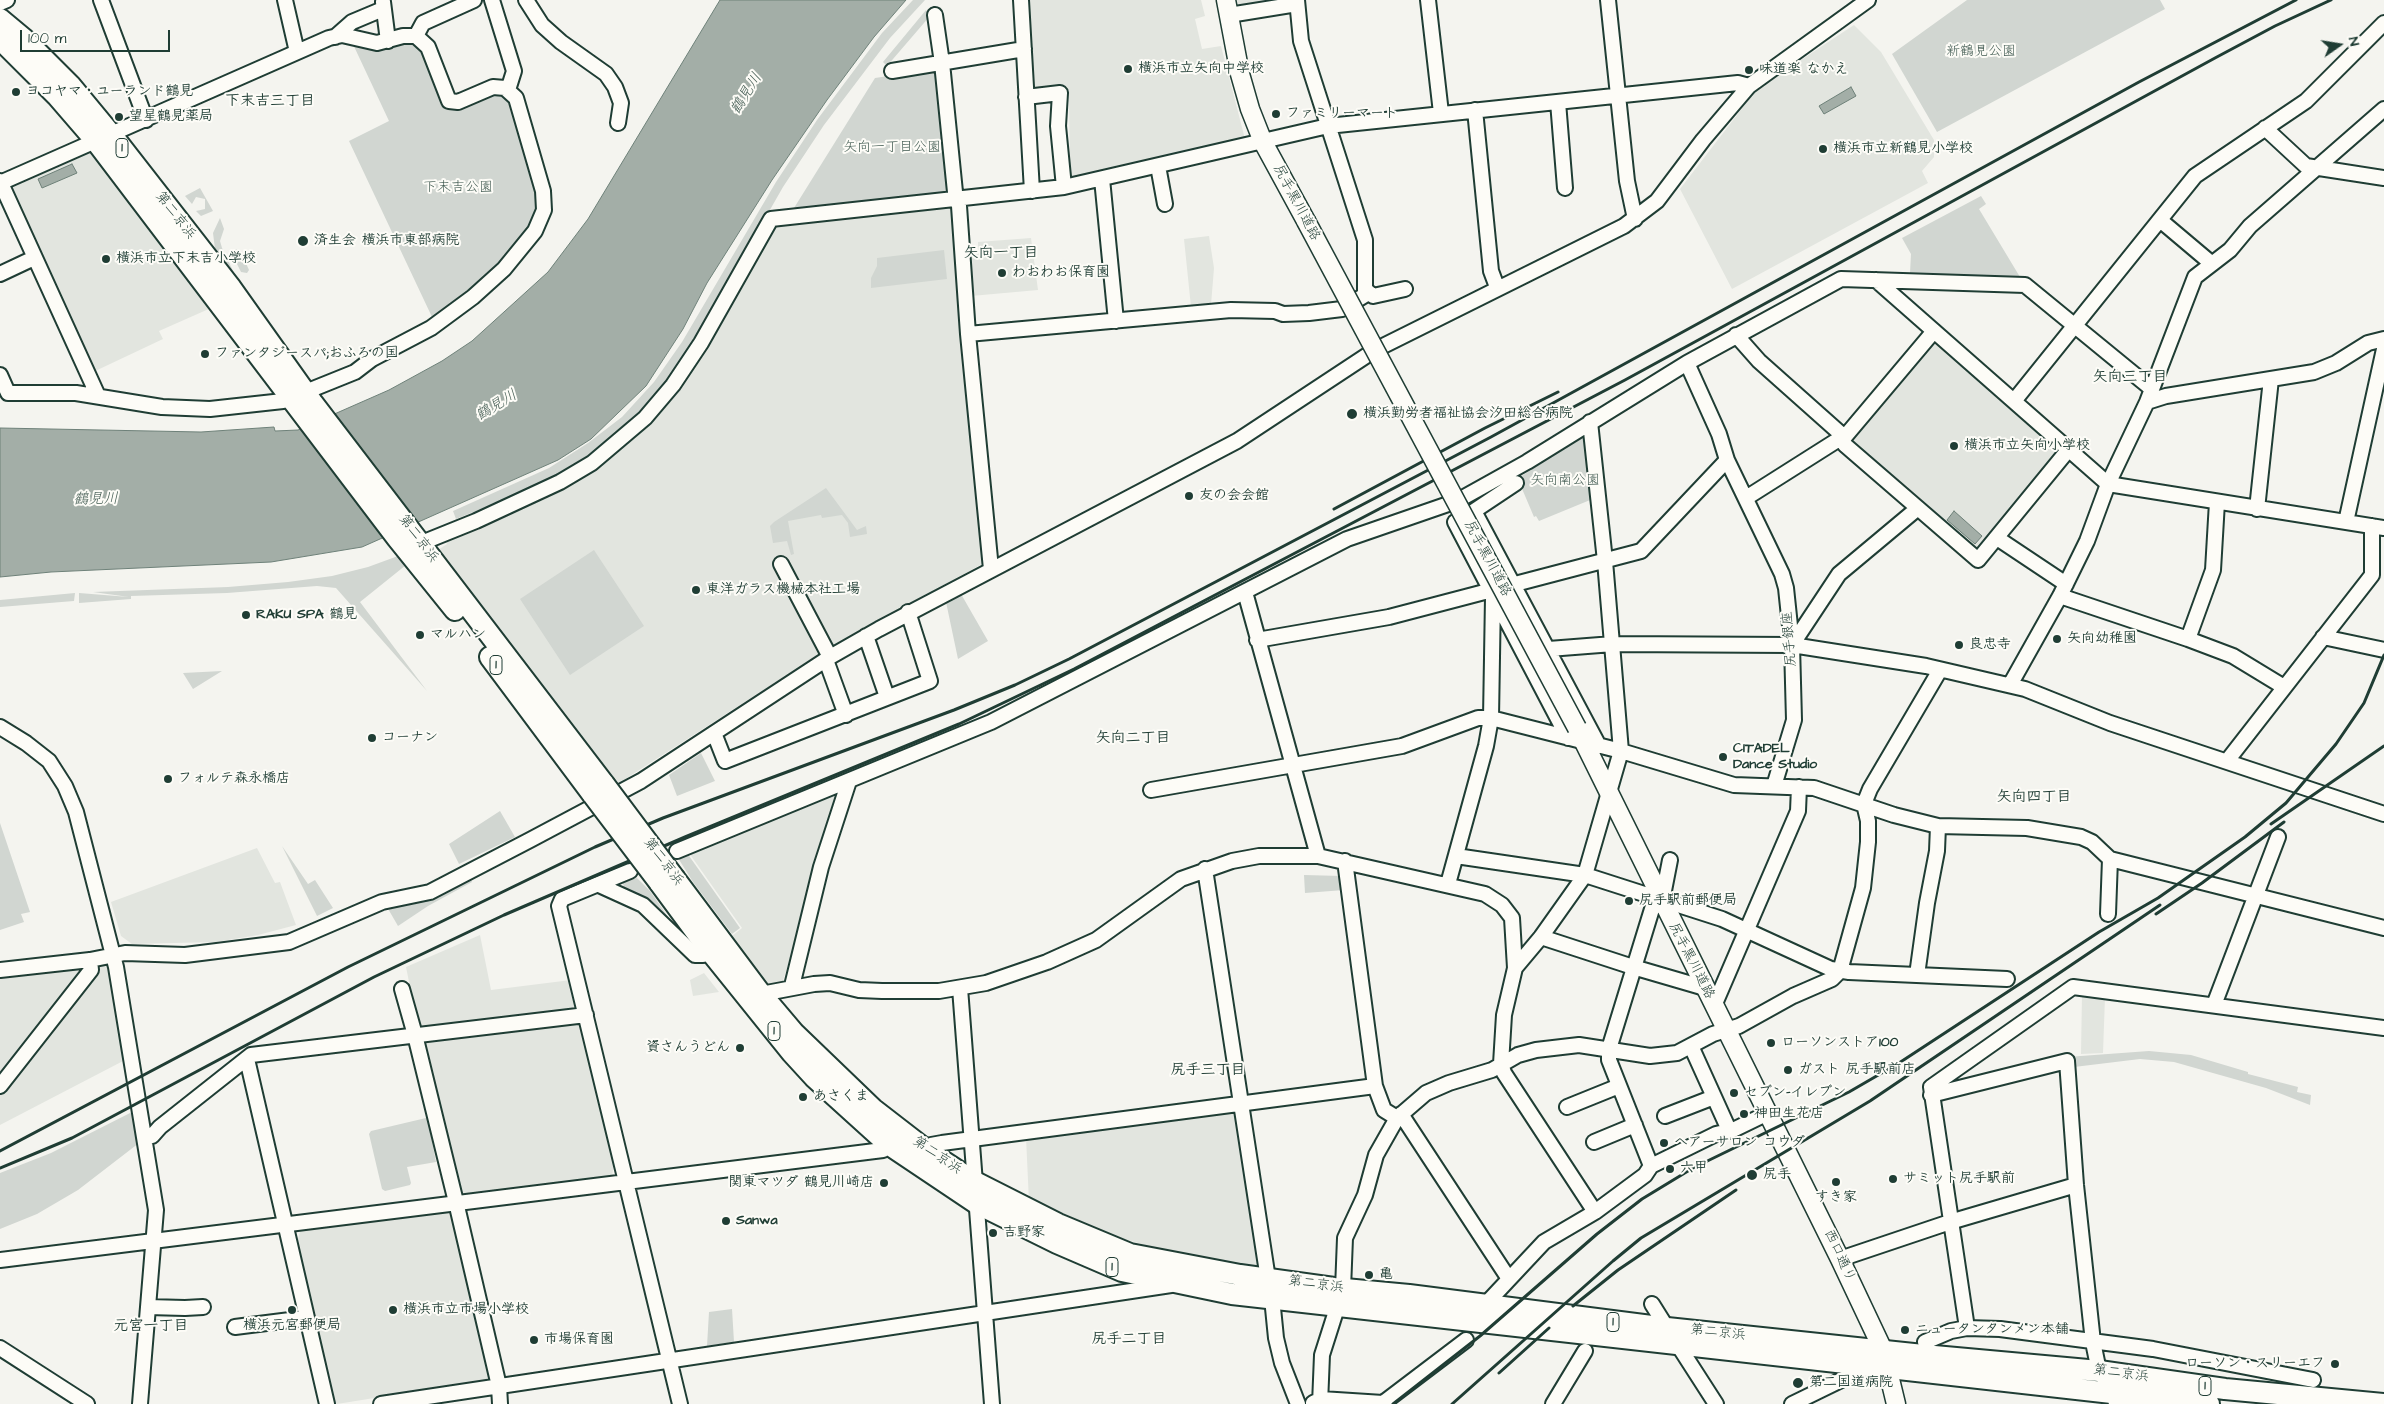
<!DOCTYPE html>
<meta charset="utf-8">
<style>
body{margin:0}
#map{position:relative;width:2384px;height:1404px;overflow:hidden;background:#f4f4ef;font-family:"Architects Daughter",sans-serif}
canvas{display:block}
.north{position:absolute;left:2314px;top:20px;width:50px;height:50px;-webkit-text-stroke:4px #fdfcf7;paint-order:stroke;rotate:77deg;font-size:14px;font-weight:700;line-height:20px;text-align:center;color:#1f3d34}
.north::after{content:'';display:block;margin:auto;width:18px;height:22px;background:#1f3d34;clip-path:polygon(50% 0,100% 100%,50% 72%,0 100%)}
.scale{position:absolute;left:20px;top:30px;width:150px;height:22px;box-sizing:border-box;border:2px solid #1f3d34;border-top:0;padding-left:6px;font-size:15px;line-height:18px;white-space:nowrap;color:#1f3d34;-webkit-text-stroke:4px #fdfcf7;paint-order:stroke}
</style>
<div id="map">
<canvas width="2384" height="1404"></canvas>
<div class="north">N</div>
<div class="scale">100 m</div>
</div>
<script>
const c = document.querySelector('canvas').getContext('2d');
c.lineJoin = 'round';
function paint(path, color) {
  c.fillStyle = color;
  c.fill(path, 'evenodd');
}
function shape(rows) {
  const path = new Path2D();
  for (const r of rows) {
    path.moveTo(r[0], r[1]);
    for (let i = 2; i < r.length; i += 2) path.lineTo(r[i], r[i + 1]);
  }
  return path;
}
function strokePath(path, color, width, dash) {
  c.strokeStyle = color;
  c.lineWidth = width;
  c.lineCap = dash ? 'butt' : 'round';
  c.setLineDash(dash || []);
  c.stroke(path);
}
function label(font, color, halo, rows, align = 'center') {
  c.font = font + ' "Architects Daughter","Klee One",sans-serif';
  c.lineWidth = 4;
  c.setLineDash([]);
  c.textBaseline = 'middle';
  c.strokeStyle = halo;
  c.fillStyle = color;
  for (const [text, x, y, turn = 0] of rows) {
    c.save();
    c.translate(x, y);
    c.rotate((+turn || 0) * Math.PI / 180);
    c.textAlign = isNaN(turn) ? turn : align;
    if (halo) c.strokeText(text, 0, 0);
    c.fillText(text, 0, 0);
    c.restore();
  }
}
const built = shape([
 [1026,0,1201,0,1205,16,1195,19,1202,49,1221,46,1245,139,1075,179,1070,175,1069,90,1030,92],
 [1237,0,1292,0,1239,11],
 [1854,25,1881,52,1934,140,1934,157,1922,171,1928,183,1732,289,1680,189,1757,89],
 [88,148,211,308,159,331,163,339,91,373,8,184],
 [954,203,984,563,824,651,619,783,614,777,612,778,438,550,447,544,446,540,630,437,772,228,777,224],
 [1209,236,1214,268,1211,305,1191,307,1184,239],
 [1031,238,1038,290,971,296,968,256,978,254,978,242],
 [1933,339,2060,449,2060,452,1980,552,1974,553,1849,443,1849,437],
 [835,793,840,796,782,984,769,986,732,936,742,928,689,853],
 [257,848,275,883,280,882,296,925,258,935,216,942,132,944,121,936,111,902],
 [480,935,491,990,571,980,577,1012,419,1031,406,967],
 [108,965,125,1060,0,1125,0,1092,98,967],
 [82,968,80,977,0,1079,0,978],
 [704,973,719,992,693,996,690,980],
 [2082,994,2105,997,2103,1053,2081,1054],
 [580,1020,614,1164,612,1176,458,1197,421,1041],
 [1239,1110,1264,1265,1239,1268,1192,1259,1094,1230,1029,1202,1026,1137],
 [453,1209,489,1375,486,1380,337,1404,333,1401,296,1245,301,1229]
]);
const green = shape([
 [913,0,925,0,890,38,824,125,783,187,690,350,662,388,628,425,594,453,554,477,511,497,456,519,453,511,549,468,588,443,622,417,654,382,682,342,776,182,817,120,882,33],
 [1967,0,2160,0,2165,9,1937,132,1892,54],
 [926,10,930,16,887,66,883,62],
 [403,39,421,42,443,100,490,91,510,95,541,192,539,219,501,266,472,294,432,317,349,141,389,121,351,40],
 [935,69,948,193,794,208,875,78],
 [200,188,213,211,201,216,196,211,205,209,205,199,196,197,192,204,185,196],
 [1981,196,1986,204,1979,209,2020,277,1910,273,1911,254,1902,238],
 [220,218,224,229,220,241,222,248,236,277,215,249,213,233],
 [236,249,240,250,249,270,247,273,241,272,231,252],
 [944,250,947,279,871,288,871,278,877,266,877,258],
 [1585,435,1595,498,1539,521,1536,516,1534,517,1520,484,1520,477],
 [826,488,857,530,866,526,867,534,850,537,848,523,842,515,822,518,821,515,788,521,794,554,791,555,787,541,773,543,770,526,774,522],
 [594,550,644,626,570,675,520,599],
 [398,556,406,565,360,602,427,691,336,588,317,586,227,593,131,596,131,599,79,603,79,593,129,597,93,592,228,587,288,582,332,576,368,567],
 [75,593,74,601,0,607,0,600],
 [961,594,988,641,958,659,946,602],
 [222,671,193,689,183,673],
 [701,753,715,781,677,796,669,775],
 [500,811,515,837,459,864,449,844],
 [0,823,30,912,21,914,24,922,0,930],
 [282,846,308,884,315,880,333,908,317,916],
 [687,853,740,928,732,934,693,882,678,858],
 [634,875,650,891,673,924,640,895,624,887,622,881],
 [1304,875,1342,876,1344,890,1305,893],
 [471,879,472,882,428,906,398,926,387,907,431,898],
 [2149,1051,2191,1055,2248,1072,2248,1074,2298,1087,2297,1092,2311,1095,2310,1105,2266,1088,2174,1062,2140,1059,2074,1067,2067,1057],
 [134,1111,139,1143,78,1190,37,1214,0,1229,0,1173,51,1153],
 [426,1118,428,1120,436,1162,407,1167,411,1183,410,1185,385,1191,382,1189,369,1134,371,1131],
 [732,1309,734,1342,707,1346,709,1312]
]);
const water = shape([
 [720,0,906,0,874,37,827,100,772,180,707,283,683,329,646,386,591,439,558,460,362,547,271,562,51,572,0,577,0,428,201,432,274,427,275,431,298,430,389,390,442,361,472,341,548,272,588,219,720,0],
 [1851,87,1856,96,1824,114,1819,106,1851,87],
 [72,164,77,173,42,188,38,179,72,164],
 [1954,511,1982,536,1975,544,1947,520,1954,511]
]);
const minor = shape([
 [101,0,146,120],
 [285,0,297,52],
 [492,0,514,71,508,90],
 [526,0,542,25,561,42,606,74,615,87,621,103,618,123],
 [1021,0,1032,191],
 [1428,0,1441,113],
 [1608,0,1627,181,1635,219],
 [383,2,388,41],
 [0,3,7,0],
 [935,15,942,63,955,192,959,206,968,334,991,569],
 [1229,15,1297,4],
 [335,37,352,22,383,9],
 [892,71,1024,49],
 [1026,97,1060,93,1058,126,1064,187],
 [1558,102,1565,188],
 [1475,110,1491,271,1497,287],
 [2265,128,2306,166,2384,178],
 [1158,166,1165,204],
 [1102,179,1116,321],
 [0,181,98,396],
 [0,183,329,38,342,35,377,43,403,36,416,36,423,23,474,0],
 [2160,220,2211,263],
 [0,274,34,258],
 [1876,280,2108,484,2384,528],
 [1366,290,1373,296,1405,289],
 [968,334,1231,310,1275,311,1283,314,1309,313,1342,309,1365,295,1365,240,1301,41,1297,0],
 [1736,335,1759,361,1841,434,1845,445,1978,560,2069,449],
 [1687,363,1719,434,1727,460,1782,574,1786,588,1792,645,1794,720,1774,786],
 [0,375,8,393,76,393,162,407,210,409,283,401,355,372,372,359,431,328,473,297,504,269,535,231,544,210,543,191,516,98,505,88,493,87,458,102,449,101,428,47,416,36],
 [2014,401,2195,176,2306,101,2384,23],
 [2147,402,2166,396,2314,372,2336,363,2368,343,2384,339],
 [1590,422,1605,561,1621,751,1585,875,1541,937,1515,968,1504,1015,1501,1064,1504,1073,1595,1212],
 [1516,483,1474,511,1599,746],
 [1746,498,1836,441,1843,439,1934,331],
 [2257,509,2271,379],
 [1455,522,1568,738],
 [2346,522,2384,349],
 [1997,538,2066,584],
 [414,546,476,521,560,482,592,463,645,418,673,385,701,343,771,219,1064,187,1328,126,1738,83,1749,86],
 [781,564,830,657],
 [1245,592,1318,856],
 [2060,596,2188,639,2233,656,2284,687],
 [866,636,887,697],
 [2323,637,2384,650],
 [2188,639,2213,570,2217,502],
 [1257,640,1389,617,1641,551,1727,460],
 [1792,645,1839,574,1918,508],
 [1523,651,1613,644,1792,645,1926,666,2025,689,2110,723,2384,814],
 [826,660,846,715],
 [2010,685,2060,596,2087,541,2108,484,2147,402,2195,277,2230,250,2250,226,2384,109],
 [0,727,26,743,49,761,65,786,76,812,116,967,156,1210,140,1404],
 [714,733,725,761,930,681,908,612],
 [2227,761,2372,575,2372,526],
 [1151,790,1402,746,1478,718,1491,718,1621,751,1734,785,1814,788,1894,815,1938,826,2027,828,2081,837,2092,842,2110,859,2384,928],
 [677,851,991,722,1347,539,1457,501,1527,462,1687,363,1841,279,2025,285,2152,389],
 [1456,856,1585,875,1722,919,1831,969,1849,972,2007,979],
 [1345,861,1375,1086,1384,1110,1397,1118],
 [1205,869,1268,1279],
 [630,871,562,899,559,906,680,1404],
 [1448,884,1486,746,1491,718,1493,597],
 [599,885,643,905,695,955,703,955,710,951],
 [2108,914,2110,859],
 [1541,937,1633,967,1705,988],
 [0,970,90,960,125,953,185,955,289,942,382,902,430,892,530,840,641,781,830,657,879,629,1237,441,1375,350,1624,226,1657,201,1703,140,1749,86,1868,0],
 [1917,975,1927,903,1937,851,1938,826],
 [792,986,821,867,849,781],
 [960,988,992,1404],
 [402,989,415,1035,456,1202,499,1386,500,1404],
 [761,994,814,984,830,983,859,990,882,991,939,991,986,983,1047,962,1096,940,1181,879,1232,861,1259,856,1318,856,1485,894,1502,905,1512,918,1515,968],
 [2214,1005,2278,837],
 [1714,1006,1798,811,1799,787],
 [1691,1046,1729,1130],
 [247,1059,327,1404],
 [0,1086,91,970,90,960],
 [1931,1095,2067,1061,2076,1185,2093,1342,2099,1371,2114,1393,2116,1404],
 [1567,1107,1619,1086],
 [1401,1114,1509,1279],
 [1665,1116,1714,1097],
 [144,1137,152,1136,160,1127,251,1055,586,1015],
 [1594,1142,1635,1125],
 [926,1150,931,1145,942,1143,1375,1086],
 [1651,1166,1716,1134,1733,1130,1768,1113],
 [1840,1259,1950,1222,2076,1185],
 [0,1260,883,1150,888,1144],
 [1272,1298,1276,1338,1282,1363,1298,1404],
 [1652,1304,1667,1328],
 [1484,1306,1544,1242,1595,1212,1645,1175,1651,1166,1609,1060,1609,1049,1652,909,1662,901,1670,860],
 [148,1307,185,1308,203,1307],
 [235,1327,306,1318],
 [1967,1328,1931,1087,2073,987,2384,1028],
 [1925,1342,1951,1331,1967,1328,2000,1329,2153,1349,2313,1380],
 [1678,1345,1716,1404],
 [0,1348,87,1404],
 [1313,1403,1321,1399,1383,1403,1466,1340],
 [381,1404,1171,1285],
 [1320,1404,1322,1355,1343,1289,1345,1238,1365,1195,1376,1155,1397,1118,1426,1093,1449,1083,1492,1070,1518,1055,1536,1050,1579,1045,1650,1056,1677,1053,1713,1034,1739,1026,1793,996,1832,979,1840,971,1863,888,1868,842,1868,821,1864,804,1870,789,1940,670],
 [1553,1404,1585,1351],
 [1792,1404,1870,1366]
]);
const major = shape([
 [1226,0,1240,74,1250,109,1263,142,1306,221],
 [1577,728,1840,1259,1883,1350,1896,1404]
]);
const highway = shape([
 [0,19,24,39,70,85,118,143,231,288,312,402,604,784],
 [0,39,57,96,95,140,397,538,455,610],
 [490,657,593,795],
 [675,879,761,994,794,1033,873,1109,926,1150,975,1182,1058,1224,1130,1254,1240,1275,1334,1288,1409,1295,1667,1328,1923,1355,2099,1371,2225,1389,2383,1404],
 [659,882,710,951,792,1053,814,1077,888,1144,976,1203,1057,1243,1122,1271,1232,1294,2209,1404]
]);
const rail = shape([
 [1334,509,1485,428,1558,392],
 [2271,824,2384,746],
 [2156,914,2202,883,2284,822],
 [0,1151,348,967,595,847,663,818,954,710,1015,685,1069,659,1491,437,2139,82,2296,0],
 [0,1168,72,1138,374,977,504,915,685,837,959,724,1074,669,1625,380,2215,58,2275,26,2331,0],
 [1573,1306,1618,1270,1736,1190],
 [1499,1373,1549,1328],
 [1393,1404,1480,1336,1597,1234,1642,1199,1693,1168,1849,1092,1899,1063,2099,932,2158,898,2245,837,2286,803,2336,744,2364,703,2384,655],
 [1452,1404,1613,1261,1641,1238,1870,1101,2160,905]
]);
const majorBridge = shape([
 [1306,221,1577,728]
]);
const highwayBridge = shape([
 [604,784,675,879],
 [593,795,659,882]
]);
const markers = [
 [1128,69,5,"#1f3d34"],
 [1749,70,5,"#1f3d34"],
 [16,92,5,"#1f3d34"],
 [1276,114,5,"#1f3d34"],
 [119,117,5,"#1f3d34"],
 [1823,149,5,"#1f3d34"],
 [303,241,6,"#1f3d34"],
 [106,259,5,"#1f3d34"],
 [1002,273,5,"#1f3d34"],
 [205,354,5,"#1f3d34"],
 [1352,414,6,"#1f3d34"],
 [1954,446,5,"#1f3d34"],
 [1189,496,5,"#1f3d34"],
 [696,590,5,"#1f3d34"],
 [246,615,5,"#1f3d34"],
 [420,635,5,"#1f3d34"],
 [2057,639,5,"#1f3d34"],
 [1959,645,5,"#1f3d34"],
 [372,738,5,"#1f3d34"],
 [1723,757,5,"#1f3d34"],
 [168,779,5,"#1f3d34"],
 [1629,901,5,"#1f3d34"],
 [1771,1043,5,"#1f3d34"],
 [740,1048,5,"#1f3d34"],
 [1788,1070,5,"#1f3d34"],
 [1734,1093,5,"#1f3d34"],
 [803,1097,5,"#1f3d34"],
 [1744,1114,5,"#1f3d34"],
 [1664,1143,5,"#1f3d34"],
 [1670,1169,5,"#1f3d34"],
 [1752,1175,6,"#1f3d34"],
 [1893,1179,5,"#1f3d34"],
 [1836,1182,5,"#1f3d34"],
 [884,1183,5,"#1f3d34"],
 [726,1221,5,"#1f3d34"],
 [993,1233,5,"#1f3d34"],
 [1369,1275,5,"#1f3d34"],
 [292,1310,5,"#1f3d34"],
 [393,1310,5,"#1f3d34"],
 [1905,1330,5,"#1f3d34"],
 [534,1340,5,"#1f3d34"],
 [2335,1364,5,"#1f3d34"],
 [1798,1383,6,"#1f3d34"]
];
const shields = [
 [122,148,12],
 [496,665,12],
 [774,1031,12],
 [1112,1267,12],
 [1613,1322,12],
 [2205,1386,12]
];
const shieldNames = [
 ["1",122,148],
 ["1",496,665],
 ["1",774,1031],
 ["1",1112,1267],
 ["1",1613,1322],
 ["1",2205,1386]
];
const parkNames = [
 ["新鶴見公園",1981,52],
 ["矢向一丁目公園",892,148],
 ["下末吉公園",458,188],
 ["矢向南公園",1565,481]
];
const poiNames = [
 ["横浜市立矢向中学校",1138,69],
 ["味道楽 なかえ",1759,70],
 ["ヨコヤマ・ユーランド鶴見",26,92],
 ["ファミリーマート",1286,114],
 ["望星鶴見薬局",129,117],
 ["横浜市立新鶴見小学校",1833,149],
 ["済生会 横浜市東部病院",314,241],
 ["横浜市立下末吉小学校",116,259],
 ["わおわお保育園",1012,273],
 ["ファンタジースパ;おふろの国",215,354],
 ["横浜勤労者福祉協会汐田総合病院",1363,414],
 ["横浜市立矢向小学校",1964,446],
 ["友の会会館",1199,496],
 ["東洋ガラス機械本社工場",706,590],
 ["RAKU SPA 鶴見",256,615],
 ["マルハン",430,635],
 ["矢向幼稚園",2067,639],
 ["良忠寺",1969,645],
 ["コーナン",382,738],
 ["CITADEL",1733,749],
 ["Dance Studio",1733,765],
 ["フォルテ森永橋店",178,779],
 ["尻手駅前郵便局",1639,901],
 ["ローソンストア100",1781,1043],
 ["資さんうどん",730,1048,"right"],
 ["ガスト 尻手駅前店",1798,1070],
 ["セブン-イレブン",1744,1093],
 ["あさくま",813,1097],
 ["神田生花店",1754,1114],
 ["ヘアーサロン コウダ",1674,1143],
 ["六甲",1680,1169],
 ["尻手",1763,1175],
 ["サミット尻手駅前",1903,1179],
 ["関東マツダ 鶴見川崎店",874,1183,"right"],
 ["すき家",1836,1198,"center"],
 ["Sanwa",736,1221],
 ["吉野家",1003,1233],
 ["亀",1379,1275],
 ["横浜市立市場小学校",403,1310],
 ["横浜元宮郵便局",292,1326,"center"],
 ["ニュータンタンメン本舗",1915,1330],
 ["市場保育園",544,1340],
 ["ローソン・スリーエフ",2325,1364,"right"],
 ["第二国道病院",1809,1383]
];
const streetNames = [
 ["尻手黒川道路",1296,203,62],
 ["第二京浜",175,216,52],
 ["第二京浜",418,539,53],
 ["尻手黒川道路",1487,559,62],
 ["尻手銀座",1790,639,-94],
 ["第二京浜",663,862,53],
 ["尻手黒川道路",1691,961,63],
 ["第二京浜",937,1156,34],
 ["西口通り",1839,1256,65],
 ["第二京浜",1316,1285,8],
 ["第二京浜",1718,1333,6],
 ["第二京浜",2121,1374,8]
];
const waterNames = [
 ["鶴見川",747,94,-58],
 ["鶴見川",497,406,-31],
 ["鶴見川",96,500,-1]
];
const neighbourhoodNames = [
 ["下末吉三丁目",270,102],
 ["矢向一丁目",1001,254],
 ["矢向三丁目",2130,378],
 ["矢向二丁目",1133,739],
 ["矢向四丁目",2034,798],
 ["尻手三丁目",1208,1071],
 ["元宮一丁目",151,1327],
 ["尻手二丁目",1129,1340]
];
paint(built, '#e2e5df');
paint(green, '#d1d6d1');
paint(water, '#a3aea7');
strokePath(water, '#6e8179', 1);
strokePath(minor, '#1f3d34', 18);
strokePath(major, '#1f3d34', 21);
strokePath(highway, '#1f3d34', 24);
strokePath(minor, '#fdfcf7', 14);
strokePath(major, '#fdfcf7', 18);
strokePath(highway, '#fdfcf7', 20);
strokePath(rail, '#1f3d34', 3);
strokePath(majorBridge, '#1f3d34', 21, []);
strokePath(highwayBridge, '#1f3d34', 24, []);
strokePath(majorBridge, '#fdfcf7', 18);
strokePath(highwayBridge, '#fdfcf7', 20);
for (const [x, y, r, color] of markers) {
  const dot = new Path2D();
  dot.arc(x, y, r, 0, 2 * Math.PI);
  c.fillStyle = color;
  c.fill(dot);
  strokePath(dot, '#fdfcf7', 2);
}
for (const [x, y, w] of shields) {
  const box = new Path2D();
  box.roundRect(x - w / 2, y - 9.5, w, 19, 4);
  c.fillStyle = '#fdfcf7';
  c.fill(box);
  strokePath(box, '#1f3d34', 1);
}
label('bold 12px', '#1f3d34', null, shieldNames);
label('14px', '#435c53', '#fdfcf7', parkNames);
label('bold 14px', '#1f3d34', '#fdfcf7', poiNames, 'left');
label('14px', '#1f3d34', '#fdfcf7', streetNames);
label('italic 15px', '#475f56', '#fdfcf7', waterNames);
label('bold 15px', '#1f3d34', '#fdfcf7', neighbourhoodNames);
</script>
